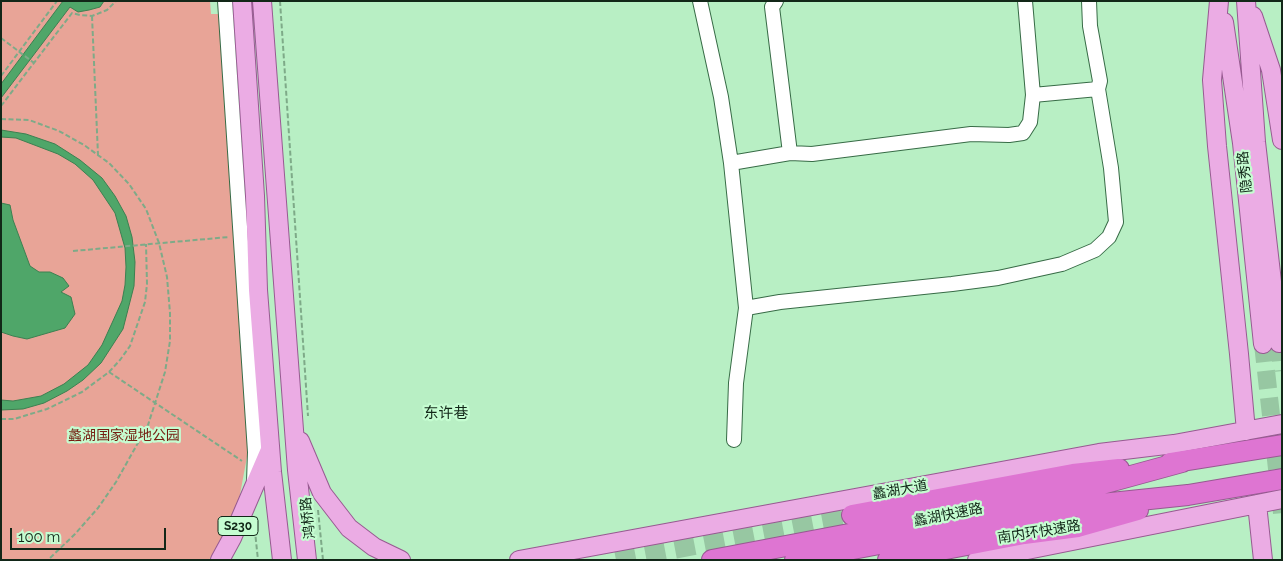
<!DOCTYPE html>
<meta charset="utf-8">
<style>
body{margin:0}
#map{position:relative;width:1283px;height:561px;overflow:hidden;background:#b8efc4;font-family:Raleway,sans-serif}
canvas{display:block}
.frame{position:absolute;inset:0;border:2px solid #122718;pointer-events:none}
.scale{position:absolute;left:10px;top:528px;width:156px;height:22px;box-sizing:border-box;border:2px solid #122718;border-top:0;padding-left:6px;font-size:15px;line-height:18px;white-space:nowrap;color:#122718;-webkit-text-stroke:4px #c5fdd1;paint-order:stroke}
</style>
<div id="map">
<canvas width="1283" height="561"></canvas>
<div class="frame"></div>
<div class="scale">100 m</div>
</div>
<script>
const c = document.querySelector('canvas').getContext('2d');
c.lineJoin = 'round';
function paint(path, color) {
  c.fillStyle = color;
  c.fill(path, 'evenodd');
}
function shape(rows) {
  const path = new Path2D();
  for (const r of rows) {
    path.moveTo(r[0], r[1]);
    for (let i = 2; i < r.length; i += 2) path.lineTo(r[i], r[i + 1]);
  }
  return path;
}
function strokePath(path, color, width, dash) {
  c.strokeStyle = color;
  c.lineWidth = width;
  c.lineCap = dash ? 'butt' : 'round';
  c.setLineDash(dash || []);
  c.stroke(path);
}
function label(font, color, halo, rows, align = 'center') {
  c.font = font + ' Raleway,"Noto Sans SC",sans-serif';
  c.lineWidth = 4.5;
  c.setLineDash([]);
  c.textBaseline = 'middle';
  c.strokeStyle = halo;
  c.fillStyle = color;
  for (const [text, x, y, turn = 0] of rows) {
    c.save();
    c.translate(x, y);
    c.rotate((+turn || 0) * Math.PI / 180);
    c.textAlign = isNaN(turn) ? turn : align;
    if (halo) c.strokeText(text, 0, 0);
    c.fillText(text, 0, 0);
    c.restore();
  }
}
const green = shape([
 [1,1,210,1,211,14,221,14,249,446,236,516,209,560,1,560]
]);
const water = shape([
 [63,1,104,1,100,7,89,10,78,12,70,7,1,98,1,84,63,1],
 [1,130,26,134,55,144,80,160,102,178,115,196,126,216,132,237,135,262,134,286,123,329,101,363,83,380,67,391,44,403,23,409,1,410,1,400,13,401,41,396,64,384,88,365,102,345,122,301,125,285,126,267,125,248,115,213,93,180,75,164,58,154,16,138,1,137,1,130],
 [1,203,10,205,13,220,30,266,39,272,50,272,63,278,69,286,61,292,71,297,75,314,65,328,27,339,13,336,1,332,1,203]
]);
const majorTunnel = shape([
 [1279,343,1282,371],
 [1263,344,1282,513]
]);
const highwayTunnel = shape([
 [616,560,852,515]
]);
const path = shape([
 [280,1,308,416],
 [92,16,98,155],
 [1,38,34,63],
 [1,76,57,1],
 [1,106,72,13,80,15,92,16,107,10,116,1],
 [1,119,29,120,59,131,84,145,109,163,129,184,146,209,159,243,167,277,170,313,170,341,165,372,148,425,116,482,98,508,75,534,48,560],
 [73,251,229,237],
 [109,372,242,461],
 [1,419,14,419,47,409,82,392,109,372,120,360,130,346,145,302,147,284,146,244],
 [318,510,323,560],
 [254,522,258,560]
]);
const minor = shape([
 [225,1,255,452,254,482],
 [700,1,721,97,731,163,746,308,736,383,734,440],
 [776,1,772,7,790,153],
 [1033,95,1098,89],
 [731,163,790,153,812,154,971,134,1009,135,1023,133,1030,122,1033,95,1025,1],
 [746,308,780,302,952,284,998,278,1062,264,1095,250,1109,237,1116,222,1111,168,1098,89,1100,81,1090,26,1089,1]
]);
const major = shape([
 [242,1,255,196,258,290,272,472,282,560],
 [262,1,297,470,307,560],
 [1219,1,1212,80,1217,146,1239,354,1246,431],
 [1246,1,1256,142,1279,343],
 [1253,16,1271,70,1282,140],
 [1224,22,1242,143,1263,344],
 [300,441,322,493,349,528,374,547,401,560],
 [1257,504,1263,560],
 [220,560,232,538,269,452],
 [519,560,1099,453,1174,444,1282,424],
 [977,560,1282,499]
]);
const highway = shape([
 [1170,463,1282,445],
 [852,515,1073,474,1119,469],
 [712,560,1076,491,1182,462],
 [795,560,1073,507,1188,495,1282,479],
 [888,560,1024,534,1078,527,1138,510]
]);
const shields = [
 [238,526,40]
];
const shieldNames = [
 ["S230",238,526]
];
const streetNames = [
 ["隐秀路",1245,172,-96],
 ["蠡湖大道",900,490,-10],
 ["蠡湖快速路",948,515,-11],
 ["鸿桥路",308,518,-96],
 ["南内环快速路",1039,532,-9]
];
const parkNames = [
 ["蠡湖国家湿地公园",124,436]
];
const neighbourhoodNames = [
 ["东许巷",446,413]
];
paint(green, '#e8a497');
paint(water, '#4fa669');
strokePath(water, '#3d8051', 1);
strokePath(majorTunnel, '#97c7a2', 18, [18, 9]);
strokePath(highwayTunnel, '#97c7a2', 20, [20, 10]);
strokePath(minor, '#376b46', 16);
strokePath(major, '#975a91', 20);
strokePath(highway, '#975a91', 22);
strokePath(path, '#7eaa88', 2, [5, 2.5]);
strokePath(minor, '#fff', 14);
strokePath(major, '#ebace4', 18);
strokePath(highway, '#de75d2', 20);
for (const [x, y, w] of shields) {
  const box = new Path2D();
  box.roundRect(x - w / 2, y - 9.5, w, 19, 4);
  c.fillStyle = '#c5fdd1';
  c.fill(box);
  strokePath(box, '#122718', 1);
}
label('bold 12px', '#122718', null, shieldNames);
label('14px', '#122718', '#c5fdd1', streetNames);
label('14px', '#751e11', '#c5fdd1', parkNames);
label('15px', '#122718', '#c5fdd1', neighbourhoodNames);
</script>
